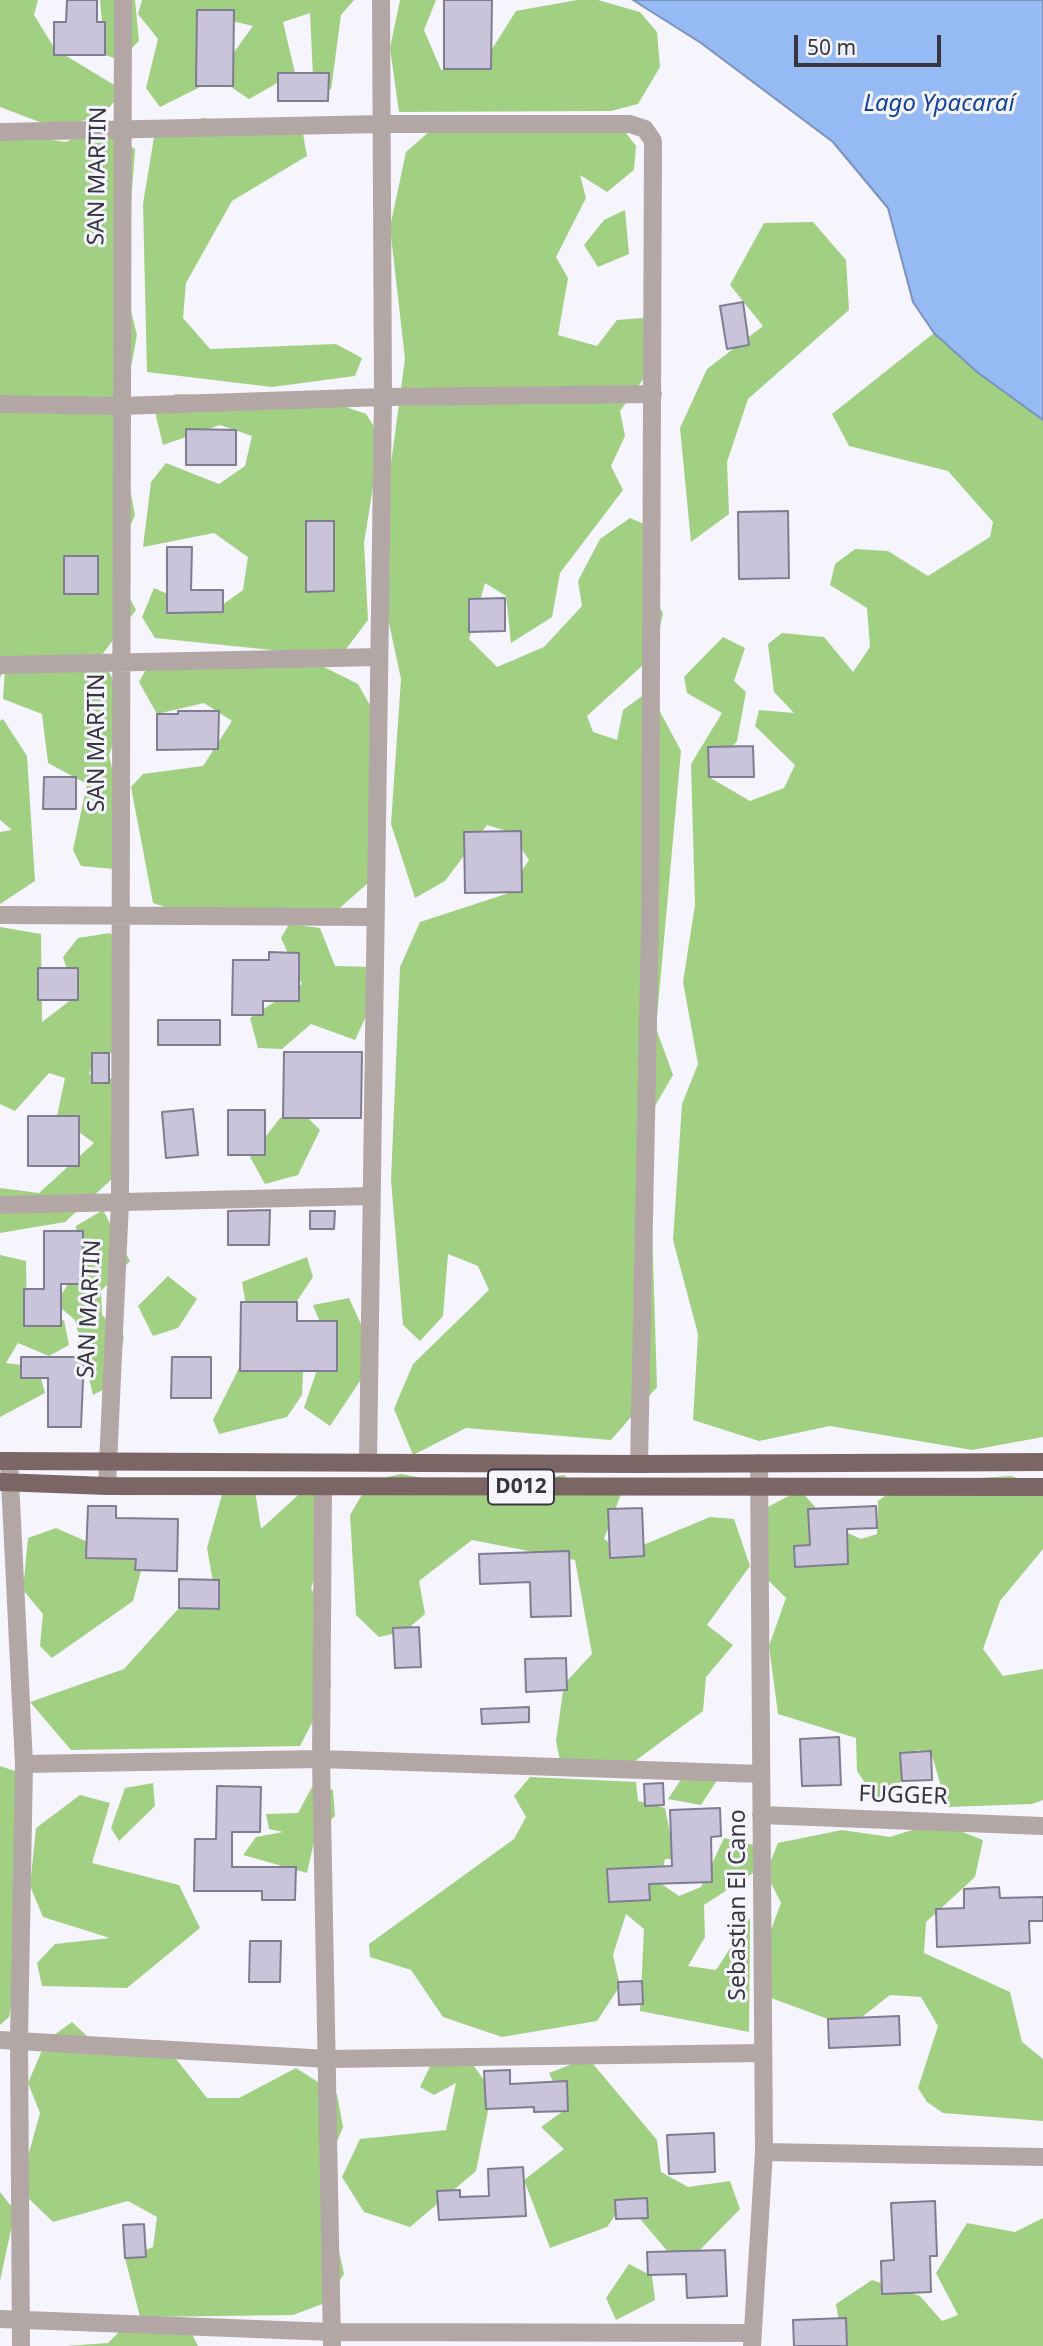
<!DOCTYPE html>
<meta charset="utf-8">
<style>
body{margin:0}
#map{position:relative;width:1043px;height:2346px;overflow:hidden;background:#f6f4fd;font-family:"Noto Sans",sans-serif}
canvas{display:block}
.scale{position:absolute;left:794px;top:35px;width:147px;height:32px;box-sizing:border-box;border:4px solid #37353e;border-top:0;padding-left:9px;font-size:21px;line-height:24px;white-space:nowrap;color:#37353e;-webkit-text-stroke:5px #f6f4fd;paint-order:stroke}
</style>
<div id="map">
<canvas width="1043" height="2346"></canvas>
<div class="scale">50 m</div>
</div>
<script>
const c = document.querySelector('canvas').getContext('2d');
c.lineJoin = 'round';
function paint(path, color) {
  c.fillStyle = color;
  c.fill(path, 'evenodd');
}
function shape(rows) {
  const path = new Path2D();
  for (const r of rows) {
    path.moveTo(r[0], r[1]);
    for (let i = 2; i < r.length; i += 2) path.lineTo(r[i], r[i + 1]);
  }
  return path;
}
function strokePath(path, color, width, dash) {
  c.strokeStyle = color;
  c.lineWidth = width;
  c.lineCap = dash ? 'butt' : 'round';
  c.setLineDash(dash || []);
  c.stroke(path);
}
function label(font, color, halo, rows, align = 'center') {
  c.font = font + ' "Noto Sans",sans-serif';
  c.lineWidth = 6;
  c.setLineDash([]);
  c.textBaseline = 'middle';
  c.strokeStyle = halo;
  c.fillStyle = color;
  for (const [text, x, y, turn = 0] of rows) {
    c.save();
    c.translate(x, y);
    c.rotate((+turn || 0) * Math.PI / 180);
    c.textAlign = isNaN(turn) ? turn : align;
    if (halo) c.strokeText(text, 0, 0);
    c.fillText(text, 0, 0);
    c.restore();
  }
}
const forest = shape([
 [0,0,38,0,34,15,55,49,124,91,103,114,58,129,0,107],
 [100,0,135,0,139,41,120,60,105,55],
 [142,0,354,0,341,15,331,90,313,77,310,13,283,22,295,73,249,99,216,77,253,26,206,15,196,26,212,81,160,107,146,88,158,39,138,14],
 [400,0,436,0,424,30,441,70,480,68,516,11,577,0,598,0,640,12,657,32,660,67,638,104,611,111,399,112,390,48],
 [203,118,302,128,307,156,232,201,186,283,183,318,210,349,336,344,362,358,355,376,272,387,147,372,143,204,155,131],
 [616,120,636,146,634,170,607,192,580,175,586,198,556,257,568,278,558,335,597,346,617,320,643,318,661,335,655,363,620,411,625,436,611,466,623,490,560,573,552,617,511,643,506,596,485,583,469,639,497,667,544,647,582,606,578,581,600,539,630,518,653,528,647,586,663,613,654,655,587,716,593,732,617,740,623,710,649,691,681,751,656,1028,673,1075,655,1106,650,1161,657,1387,611,1440,466,1428,413,1455,394,1409,413,1364,489,1290,478,1266,448,1254,443,1316,420,1341,403,1325,391,1180,400,967,420,922,506,894,529,860,510,832,487,825,445,881,415,898,391,824,401,679,377,568,405,359,390,227,406,152,439,123],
 [98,127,135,149,125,287,137,335,119,431,135,515,113,566,136,610,101,656,127,708,109,755,125,827,114,869,81,866,73,850,87,784,48,763,42,714,3,699,5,668,0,678,0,133,66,142],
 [625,210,629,254,598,267,584,245,604,220],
 [813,222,846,260,849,310,748,399,727,462,729,514,691,542,680,428,707,369,763,326,730,285,764,223],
 [934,333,977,372,1043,420,1043,1437,972,1450,830,1426,759,1441,693,1420,698,1334,673,1240,682,1104,698,1064,683,982,695,905,691,764,722,713,687,693,684,677,723,637,745,648,734,681,746,692,737,741,709,777,750,801,784,788,795,765,755,726,759,710,794,713,774,692,768,644,782,633,824,637,853,672,870,647,867,608,830,585,835,564,855,549,888,551,928,576,990,537,993,522,948,471,849,446,832,414],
 [175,394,320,398,366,414,381,437,364,543,368,620,340,657,155,638,142,617,154,588,211,613,243,590,248,557,214,533,143,547,151,482,166,463,219,484,245,466,252,436,220,425,163,445,155,412],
 [155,653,316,663,358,684,371,707,368,883,334,913,195,917,153,903,131,787,143,774,203,766,232,721,204,703,157,714,139,682],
 [3,719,27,756,35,881,0,904,0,832,12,830,0,820,0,721],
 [289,924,320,928,335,966,375,967,377,993,355,1040,311,1024,282,1049,258,1048,250,1018,302,984,281,938],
 [0,927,41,934,42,1022,76,996,63,957,78,938,110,933,126,951,122,1054,100,1052,89,1074,128,1082,125,1167,65,1222,0,1233,0,1188,39,1193,94,1143,57,1116,65,1078,49,1073,15,1111,0,1104],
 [305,1115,320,1130,298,1175,265,1184,250,1157,280,1118],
 [103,1210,130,1261,101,1291,102,1315,124,1337,114,1384,93,1395,75,1320,56,1304,79,1265,76,1226],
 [0,1255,26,1261,27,1318,41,1327,64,1320,69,1345,49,1356,18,1343,6,1363,38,1367,45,1393,0,1417],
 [307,1257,313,1277,290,1311,248,1318,242,1282],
 [168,1276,197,1299,178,1328,153,1336,138,1306],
 [349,1298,370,1344,368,1369,330,1426,304,1408,327,1340,313,1305],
 [304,1349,302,1395,287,1417,219,1434,213,1420,244,1358],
 [401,1474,481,1489,564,1475,580,1492,621,1494,604,1539,624,1553,710,1517,734,1519,750,1566,707,1625,733,1645,706,1677,703,1711,635,1761,561,1766,556,1741,564,1684,592,1654,575,1560,472,1540,419,1581,425,1614,405,1631,379,1637,356,1615,350,1515,370,1481],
 [1011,1476,1043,1486,1043,1549,1000,1601,983,1649,1003,1676,1043,1669,1043,1800,1032,1804,947,1807,931,1752,917,1750,893,1796,875,1798,857,1771,856,1738,778,1714,769,1646,786,1598,762,1574,762,1510,800,1490,832,1526,861,1539,877,1534,878,1501,903,1483],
 [225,1484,254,1484,261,1529,307,1487,322,1492,332,1522,311,1588,327,1620,331,1686,300,1746,71,1750,30,1702,124,1669,179,1608,218,1610,207,1548],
 [56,1528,99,1547,146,1552,133,1601,52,1658,40,1646,43,1614,23,1590,28,1538],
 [0,1766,15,1771,28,1801,22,1942,9,2017,0,2025],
 [690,1766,717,1780,701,1805,668,1799],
 [530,1777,636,1782,638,1801,665,1808,671,1838,713,1839,702,1860,665,1859,660,1883,679,1896,701,1887,724,1838,754,1845,761,1868,704,1905,705,1937,688,1966,716,1970,750,1918,749,2032,640,2011,644,1929,626,1914,613,1955,620,1986,597,2021,502,2037,443,2017,411,1970,370,1957,369,1944,514,1839,526,1817,514,1796],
 [153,1783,155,1806,119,1841,111,1828,125,1788],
 [313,1785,333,1790,335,1816,316,1833,307,1873,243,1855,256,1837,283,1832,269,1829,266,1814,298,1813],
 [80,1795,110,1803,92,1863,179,1885,200,1928,127,1988,42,1986,37,1963,55,1944,110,1938,43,1917,30,1886,36,1828],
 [937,1822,983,1840,975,1877,926,1922,924,1953,1010,1992,1022,2042,1043,2059,1043,2121,943,2113,927,2102,918,2088,938,2026,921,1997,890,1995,862,2017,828,2019,771,1998,757,1967,781,1903,766,1873,778,1843,842,1830,890,1837],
 [72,2022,103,2051,168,2049,207,2098,239,2098,296,2068,337,2094,343,2127,323,2176,344,2274,325,2303,293,2315,140,2317,125,2258,153,2247,157,2217,128,2201,53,2222,19,2189,40,2113,28,2083,46,2041],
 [436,2054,468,2058,492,2091,476,2171,410,2227,364,2212,342,2177,360,2139,446,2130,456,2083,434,2095,420,2087],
 [588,2058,657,2140,661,2172,688,2187,730,2181,740,2209,693,2257,668,2252,625,2201,607,2227,550,2248,524,2180,564,2149,541,2127,566,2109,549,2073],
 [0,2192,15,2211,0,2281],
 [1043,2218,1043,2346,843,2346,836,2304,872,2280,920,2296,942,2321,958,2315,936,2273,967,2223,1015,2232],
 [629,2264,652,2276,655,2300,616,2320,606,2298],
 [129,2322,192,2334,198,2346,66,2346,108,2343]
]);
const water = shape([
 [633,0,1043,0,1043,420,977,372,934,333,913,302,888,208,833,142,701,43,633,0]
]);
const building = shape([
 [67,0,97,0,97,22,105,22,105,55,54,55,54,22,66,22,67,0],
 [444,0,492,0,491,69,444,69,444,0],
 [197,10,234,10,233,86,196,86,197,10],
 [278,73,329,73,328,101,278,101,278,73],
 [743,302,749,345,727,349,720,306,743,302],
 [186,429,236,430,236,465,186,465,186,429],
 [788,511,789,578,739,579,738,512,788,511],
 [306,521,334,521,334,591,306,592,306,521],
 [167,547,192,547,191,590,223,590,223,612,167,613,167,547],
 [64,556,98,556,98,594,64,594,64,556],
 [505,598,505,631,469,632,469,599,505,598],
 [178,711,219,711,218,749,157,750,157,714,178,714,178,711],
 [753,746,754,777,709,777,708,747,753,746],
 [44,777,76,777,76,809,43,809,44,777],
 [521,831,522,892,465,893,464,832,521,831],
 [269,952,299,953,299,1001,263,1001,263,1015,232,1015,233,960,269,960,269,952],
 [38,968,78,968,78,1000,38,1000,38,968],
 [158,1020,220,1020,220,1045,158,1045,158,1020],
 [284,1052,362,1052,361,1118,283,1118,284,1052],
 [92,1053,109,1053,109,1083,92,1083,92,1053],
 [193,1109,198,1155,166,1158,162,1112,193,1109],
 [228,1110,265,1110,265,1155,228,1155,228,1110],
 [28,1116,79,1116,79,1166,28,1166,28,1116],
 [270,1210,269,1245,228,1245,228,1211,270,1210],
 [310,1211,335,1211,334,1229,310,1229,310,1211],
 [44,1231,83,1231,82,1284,61,1284,61,1326,24,1326,24,1289,44,1289,44,1231],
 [241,1302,297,1302,297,1321,337,1321,337,1371,240,1371,241,1302],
 [21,1357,84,1357,81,1427,48,1427,48,1378,21,1378,21,1357],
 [172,1357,211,1357,211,1398,171,1398,172,1357],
 [88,1506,116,1506,116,1518,178,1519,177,1571,135,1570,136,1559,86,1558,88,1506],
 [876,1506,877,1528,847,1529,848,1564,795,1567,794,1546,810,1545,808,1509,876,1506],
 [642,1508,644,1556,610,1558,608,1509,642,1508],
 [569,1551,571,1616,531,1617,530,1582,480,1584,479,1554,569,1551],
 [179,1579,219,1580,219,1609,179,1608,179,1579],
 [419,1627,421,1667,395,1668,393,1628,419,1627],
 [566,1658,567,1690,526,1692,525,1659,566,1658],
 [529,1707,529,1722,482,1724,481,1709,529,1707],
 [839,1737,841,1785,802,1786,800,1739,839,1737],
 [931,1751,932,1780,902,1781,900,1753,931,1751],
 [663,1783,664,1805,645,1806,644,1784,663,1783],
 [217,1786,261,1787,260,1832,232,1832,232,1867,296,1867,295,1900,262,1900,262,1891,194,1891,195,1839,216,1839,217,1786],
 [720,1808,721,1836,711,1837,712,1882,649,1884,650,1900,609,1902,607,1869,672,1866,670,1810,720,1808],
 [999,1887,1000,1898,1043,1897,1043,1921,1029,1921,1030,1943,937,1947,936,1909,964,1908,964,1889,999,1887],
 [250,1941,281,1941,280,1982,249,1982,250,1941],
 [642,1981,643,2004,619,2005,618,1982,642,1981],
 [899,2016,900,2045,829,2048,828,2019,899,2016],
 [510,2070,510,2084,567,2081,568,2111,534,2112,534,2107,486,2109,484,2071,510,2070],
 [714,2133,715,2172,669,2174,667,2135,714,2133],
 [523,2167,526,2216,439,2220,437,2191,460,2190,460,2197,489,2196,488,2169,523,2167],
 [647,2198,648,2218,616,2219,615,2200,647,2198],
 [935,2201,937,2256,930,2256,931,2292,882,2294,881,2261,894,2260,891,2203,935,2201],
 [144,2224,146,2257,125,2258,123,2225,144,2224],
 [725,2250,727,2296,687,2298,686,2274,648,2275,647,2252,725,2250],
 [846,2318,847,2346,794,2346,793,2320,846,2318]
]);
const street = shape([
 [0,132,382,124,630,124,645,129,653,141,650,923,639,1464],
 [0,404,120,406,383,397,653,394],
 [0,665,379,657],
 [0,915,376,917],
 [0,1205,372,1196],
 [9,1461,24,1764,19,2039,21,2346],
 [368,1462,383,397,381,0],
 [107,1486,120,1202,123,0],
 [323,1487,321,1759,332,2346],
 [24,1764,321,1759,761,1774],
 [761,1815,1043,1826],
 [0,2040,328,2059,763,2053],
 [764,2152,1043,2157],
 [0,2319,332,2332,752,2333],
 [752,2346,764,2152,759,1463]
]);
const primary = shape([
 [0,1461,639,1464,1043,1462],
 [0,1482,107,1486,1043,1487]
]);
const shields = [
 [521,1487,66]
];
const shieldNames = [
 ["D012",521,1487]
];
const streetNames = [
 ["SAN MARTIN",98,176,-89],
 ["SAN MARTIN",97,743,-90],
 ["SAN MARTIN",90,1309,-87],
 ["FUGGER",903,1796,2],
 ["Sebastian El Cano",738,1905,-90]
];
const waterNames = [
 ["Lago Ypacaraí",939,104]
];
paint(forest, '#a2d083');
paint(water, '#96baf3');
strokePath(water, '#7a92bd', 2);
paint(building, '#c9c4da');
strokePath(building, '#817d91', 2);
strokePath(street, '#b3a7a6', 18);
strokePath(primary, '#7b6665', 18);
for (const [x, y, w] of shields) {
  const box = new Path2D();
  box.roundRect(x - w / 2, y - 17.5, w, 35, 5);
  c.fillStyle = '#f6f4fd';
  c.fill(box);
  strokePath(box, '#37353e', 2);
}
label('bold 21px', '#37353e', null, shieldNames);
label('23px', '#37353e', '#f6f4fd', streetNames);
label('italic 24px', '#124596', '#f6f4fd', waterNames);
</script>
